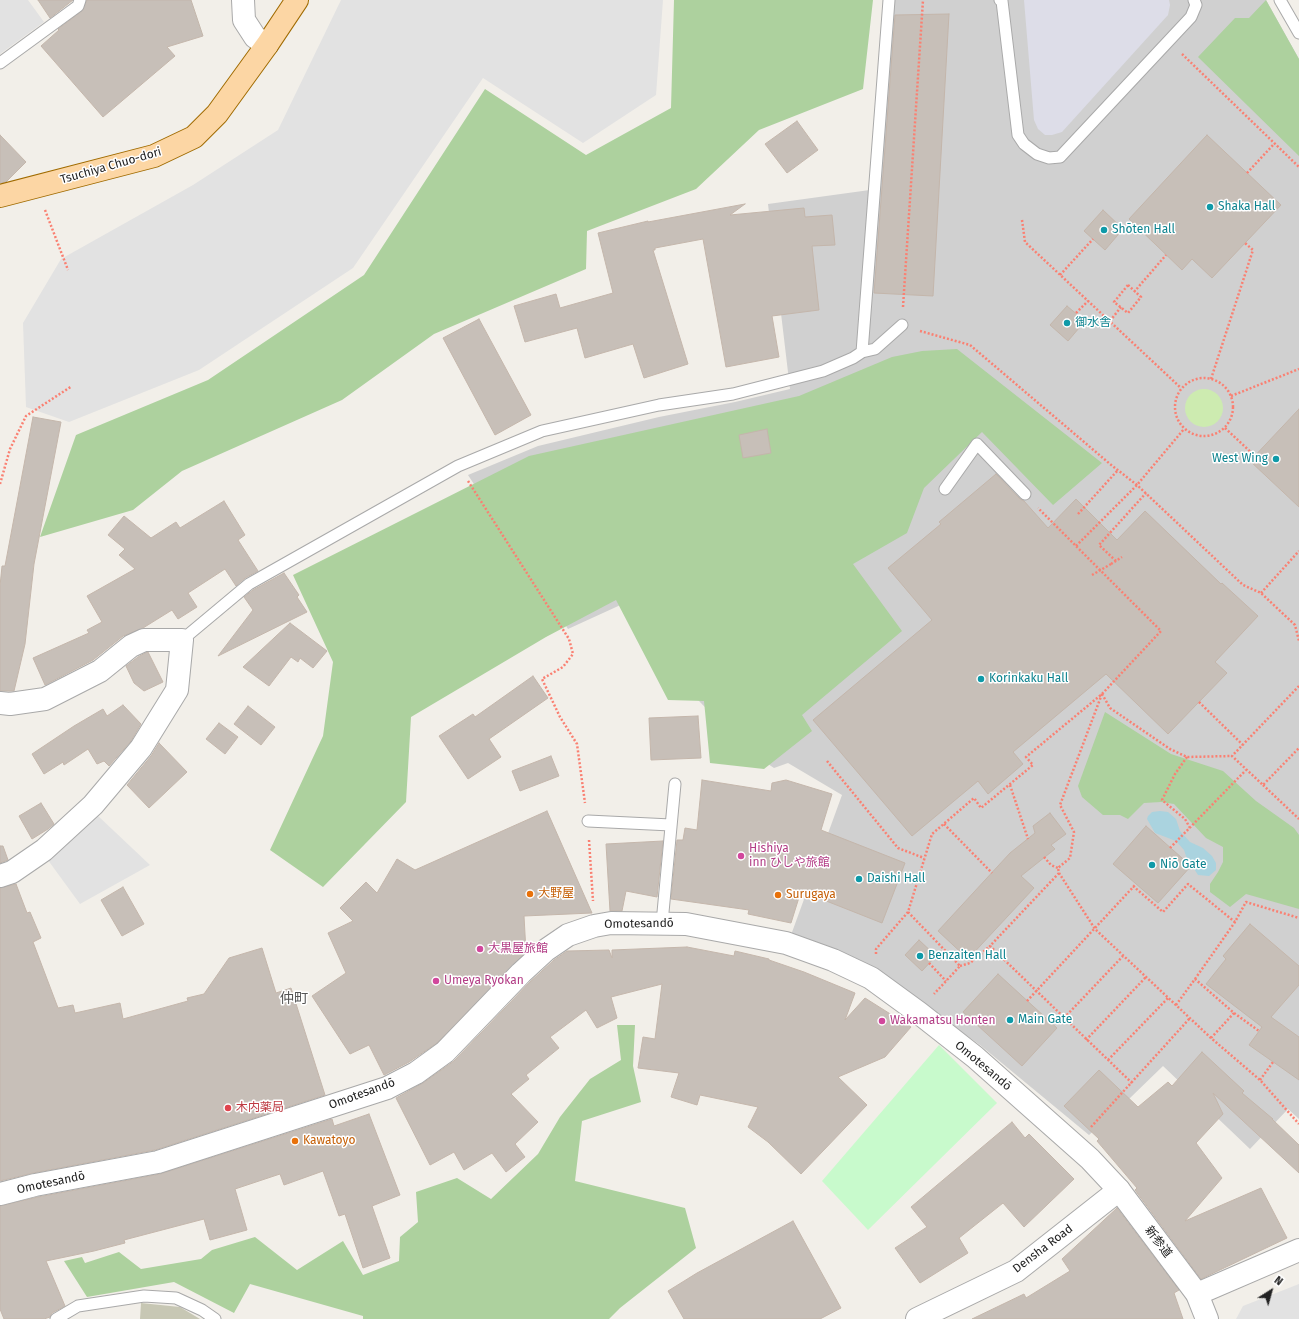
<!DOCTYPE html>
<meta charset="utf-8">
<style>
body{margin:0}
#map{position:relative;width:1299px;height:1319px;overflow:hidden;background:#f2efe9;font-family:"Fira Sans",sans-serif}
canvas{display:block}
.north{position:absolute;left:1251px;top:1271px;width:40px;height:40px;-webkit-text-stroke:3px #fff;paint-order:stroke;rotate:37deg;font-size:11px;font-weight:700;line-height:16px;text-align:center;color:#222}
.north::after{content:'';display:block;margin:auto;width:14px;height:18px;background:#222;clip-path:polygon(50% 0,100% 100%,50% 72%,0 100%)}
</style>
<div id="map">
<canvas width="1299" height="1319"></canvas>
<div class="north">N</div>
</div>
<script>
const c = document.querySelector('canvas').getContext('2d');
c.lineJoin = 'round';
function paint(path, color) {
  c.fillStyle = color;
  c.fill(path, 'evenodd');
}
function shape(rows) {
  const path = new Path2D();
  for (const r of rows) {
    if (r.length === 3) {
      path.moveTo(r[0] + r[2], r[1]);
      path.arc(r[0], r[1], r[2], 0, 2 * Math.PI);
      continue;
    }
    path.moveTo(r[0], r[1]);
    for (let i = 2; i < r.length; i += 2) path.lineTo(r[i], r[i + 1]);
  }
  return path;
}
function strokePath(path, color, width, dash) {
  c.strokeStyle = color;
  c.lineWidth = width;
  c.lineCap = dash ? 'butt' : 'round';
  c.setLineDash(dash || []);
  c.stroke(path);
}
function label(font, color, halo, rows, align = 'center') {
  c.font = font + ' "Fira Sans","Noto Sans JP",sans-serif';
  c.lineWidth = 3;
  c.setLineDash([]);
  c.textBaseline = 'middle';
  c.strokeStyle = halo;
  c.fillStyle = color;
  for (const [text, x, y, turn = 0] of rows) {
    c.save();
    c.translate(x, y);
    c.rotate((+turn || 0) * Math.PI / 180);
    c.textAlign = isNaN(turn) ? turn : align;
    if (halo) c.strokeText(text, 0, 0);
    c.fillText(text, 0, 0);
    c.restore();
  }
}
const religious = shape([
 [893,0,1266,0,1299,59,1299,1119,1288,1109,1250,1149,1163,1066,1129,1099,1089,1135,980,1045,924,1005,877,968,791,935,842,795,788,763,774,768,744,748,678,679,627,602,568,629,468,475,538,446,659,417,735,402,790,389,768,204,877,189]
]);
const construction = shape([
 [141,1303,180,1307,200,1319,140,1319]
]);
const grass = shape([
 [1204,408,19]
]);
const forest = shape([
 [674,0,873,0,863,89,759,130,696,189,587,231,586,269,434,334,342,400,182,471,133,510,40,537,76,435,208,380,364,275,485,89,586,155,671,108],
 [1266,0,1299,59,1299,156,1198,57,1235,18,1249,18],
 [957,349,1102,463,1053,505,982,432,924,488,907,533,853,564,902,631,802,715,812,731,764,769,710,763,704,701,668,700,616,600,546,637,411,717,406,802,323,887,270,850,323,736,333,662,293,575,529,456,799,396,892,357,922,351],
 [1105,712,1171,754,1223,771,1256,801,1294,828,1299,835,1299,909,1246,894,1230,907,1210,892,1210,884,1218,872,1223,862,1223,847,1206,838,1174,804,1161,802,1144,803,1128,819,1120,815,1103,815,1082,797,1078,786],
 [617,1025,635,1025,633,1066,641,1102,582,1121,575,1181,685,1208,696,1248,620,1308,609,1319,363,1319,363,1316,250,1284,234,1313,174,1282,87,1297,64,1261,82,1257,85,1263,119,1252,141,1269,201,1259,212,1250,255,1237,297,1270,343,1241,363,1275,399,1261,400,1237,418,1222,416,1192,457,1178,491,1199,538,1154,560,1117,590,1079,621,1060]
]);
const park = shape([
 [939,1045,997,1103,868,1230,822,1181]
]);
const parking = shape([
 [0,0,28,0,44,22,0,54],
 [341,0,663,0,656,95,583,143,483,78,353,268,199,370,69,422,26,407,23,323,61,259,193,185,278,130],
 [96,814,150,865,80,904,45,856],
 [1299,1284,1299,1319,1236,1319,1243,1306]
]);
const plaza = shape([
 [1024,0,1169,0,1170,5,1168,15,1062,132,1052,135,1045,135,1038,129,1034,120]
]);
const water = shape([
 [1160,811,1168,812,1176,819,1180,831,1190,842,1203,848,1212,856,1216,863,1216,870,1209,876,1198,875,1186,856,1184,850,1176,841,1155,833,1147,819,1148,816,1152,812]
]);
const building = shape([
 [38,0,73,0,50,18,38,0],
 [87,0,191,0,203,36,167,47,175,56,103,117,41,46,59,30,58,29,82,11,87,0],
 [949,14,933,296,874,293,895,15,949,14],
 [797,121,818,150,787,173,765,144,797,121],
 [0,135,26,162,6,182,0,183,0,135],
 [1207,135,1281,205,1212,278,1192,259,1182,270,1129,219,1207,135],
 [745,204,730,215,804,208,805,217,832,215,835,245,812,246,819,310,772,316,779,357,726,367,703,239,655,248,655,250,653,250,688,364,644,378,633,344,585,358,577,328,525,342,514,306,556,294,560,308,613,293,598,233,648,221,648,222,745,204],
 [1103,210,1123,229,1105,250,1084,231,1103,210],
 [1067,306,1085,321,1068,341,1050,325,1067,306],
 [479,319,531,415,495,435,443,338,479,319],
 [1299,409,1299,507,1250,461,1299,409],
 [33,417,61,422,34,564,25,644,14,691,0,691,0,586,2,566,5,566,33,417],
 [767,429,771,453,743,458,739,435,767,429],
 [996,474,1020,499,1024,501,1048,528,1076,499,1117,540,1145,511,1221,584,1222,583,1258,616,1215,662,1227,673,1168,734,1106,674,1013,752,1023,764,988,794,978,781,912,836,813,720,932,620,888,568,941,524,939,522,996,474],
 [224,501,245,535,238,540,258,571,245,578,236,586,225,569,188,593,197,607,178,619,172,610,143,628,123,636,93,660,45,685,33,658,89,633,87,630,102,622,87,596,135,569,119,555,125,549,108,535,124,516,151,538,176,522,180,528,224,501],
 [284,573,299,595,297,597,307,612,218,656,253,610,244,597,253,590,284,573],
 [290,623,327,651,313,668,300,658,298,662,291,657,269,686,243,667,290,623],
 [147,652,148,652,163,682,144,691,134,683,126,666,138,657,147,652],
 [533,676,548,698,489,739,501,757,468,779,439,736,473,714,475,717,533,676],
 [123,705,141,724,131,741,109,766,104,761,97,764,88,749,64,765,63,762,44,774,32,754,74,726,103,709,107,716,123,705],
 [248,706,275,727,261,745,234,724,248,706],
 [698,716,701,758,651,760,649,718,698,716],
 [219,723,238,737,225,754,206,739,219,723],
 [159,743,187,772,149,808,127,785,151,756,159,743],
 [551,756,559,776,520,791,512,771,551,756],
 [702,780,771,791,772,783,786,780,832,794,821,830,905,863,882,923,801,891,791,923,748,914,749,910,671,899,677,840,683,840,685,828,697,830,702,780],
 [41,803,54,824,48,829,32,839,19,816,41,803],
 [547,811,592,913,524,916,526,952,437,1043,409,1062,384,1075,369,1045,350,1054,312,996,346,973,328,933,353,921,340,908,366,882,377,893,397,859,415,870,547,811],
 [1050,813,1066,834,1051,845,1055,849,1021,876,1034,888,968,959,938,931,1010,853,1035,833,1033,826,1050,813],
 [1146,826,1191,866,1158,903,1113,864,1146,826],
 [663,841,657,897,626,891,622,911,610,911,606,844,663,841],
 [0,846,3,846,8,860,0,863,0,846],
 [16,884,27,913,30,912,41,938,33,942,58,1008,73,1005,75,1013,120,1003,123,1019,188,1001,187,998,204,994,229,958,262,948,276,993,291,988,325,1095,155,1150,33,1173,0,1181,0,888,16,884],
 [123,887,144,924,122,936,101,900,123,887],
 [1250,924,1299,966,1299,985,1271,1017,1299,1037,1299,1080,1249,1045,1262,1027,1206,984,1226,959,1223,956,1250,924],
 [919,940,936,956,922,971,905,955,919,940],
 [687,947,734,956,735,951,769,959,769,960,804,972,855,993,845,1020,865,998,911,1027,885,1057,838,1077,867,1105,801,1174,768,1142,748,1127,758,1107,700,1095,697,1105,671,1097,679,1073,638,1068,643,1037,655,1039,662,984,611,997,617,1018,597,1028,586,1010,550,1037,559,1048,526,1075,529,1079,511,1094,538,1122,515,1144,525,1157,506,1172,492,1153,464,1170,454,1152,430,1165,396,1098,423,1083,454,1061,530,982,554,960,567,951,609,950,612,958,612,950,687,947],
 [998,974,1057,1028,1022,1066,963,1012,998,974],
 [1202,1052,1244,1091,1242,1093,1273,1119,1272,1119,1299,1145,1299,1173,1213,1093,1223,1114,1196,1143,1222,1178,1185,1221,1261,1188,1287,1238,1201,1279,1135,1190,1137,1188,1097,1141,1099,1139,1064,1106,1099,1070,1138,1107,1168,1082,1172,1086,1202,1052],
 [369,1114,400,1195,372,1206,390,1258,363,1268,345,1214,339,1216,323,1171,284,1185,280,1174,235,1189,247,1230,210,1240,204,1219,124,1240,125,1243,94,1251,46,1261,65,1306,52,1313,50,1317,44,1319,4,1319,0,1309,0,1206,38,1197,160,1174,332,1119,334,1126,369,1114],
 [1012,1122,1025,1138,1029,1134,1074,1179,1024,1227,1003,1203,959,1238,968,1253,920,1283,895,1248,927,1227,911,1207,1012,1122],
 [1117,1208,1179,1290,1174,1293,1183,1319,972,1319,1024,1294,1026,1298,1070,1271,1062,1259,1117,1208],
 [793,1221,841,1308,820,1319,684,1319,668,1291,697,1273,793,1221]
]);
const path = shape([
 [1182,54,1299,167],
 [1247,173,1274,144],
 [45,210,68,270],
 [1022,220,1025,242,1181,388],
 [1060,275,1093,239],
 [1128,285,1141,297,1128,313,1114,302,1128,285],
 [1134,292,1166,255],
 [903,307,923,0],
 [1076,313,1088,301],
 [1110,321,1121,307],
 [920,331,970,345,1110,464,1137,485,1243,585,1261,593,1295,625,1299,641],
 [1204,407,29],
 [1211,379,1253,250,1245,243],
 [1231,396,1299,369],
 [1225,428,1255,456],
 [468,481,569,639,573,654,563,667,542,679,560,717,577,744,585,803],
 [0,484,10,449,26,416,72,386],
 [1078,514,1118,470],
 [1076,546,1137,485,1184,429],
 [1116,561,1099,545,1146,493],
 [1111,564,1122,557],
 [1261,593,1299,551],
 [1299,686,1232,756,1263,785,1299,748],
 [1102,694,1060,805,1074,832,1070,858,1058,868,1059,873,1095,929,1211,1038,1260,1080,1299,1124],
 [1102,694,1110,708,1170,749,1187,757,1232,756],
 [1199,702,1243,745],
 [1187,757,1175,774,1162,800,1185,819,1190,828],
 [827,761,898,848,924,858],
 [1010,785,1028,839],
 [1263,785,1299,819],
 [944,824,992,873],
 [589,840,593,901],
 [1170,848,1246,770],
 [1044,857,1051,865,1058,868],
 [1059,873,990,946,1132,1083],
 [1133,886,1163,912,1188,884,1235,922,1246,902,1299,918],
 [908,912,960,966,934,994],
 [876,954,876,949,908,912,932,834,974,798,981,808,1033,765,1026,757,1102,694,1161,631,1038,508],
 [929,963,946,981],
 [960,966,970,963,990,946],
 [1195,979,1235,922],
 [1027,1001,1136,884],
 [1176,1005,1195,979,1234,1013,1259,1031],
 [1064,1018,1123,956],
 [1211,1038,1234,1013],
 [1086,1040,1146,977],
 [1108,1060,1168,998],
 [1260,1080,1273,1062],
 [1091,1127,1190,1018]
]);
const service = shape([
 [1000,0,1002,1,1018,135,1024,144,1037,154,1049,158,1060,157,1191,17,1196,5,1194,0],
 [1280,0,1299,33],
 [0,63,78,6,80,0],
 [862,352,889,0],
 [945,489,977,444,1025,494],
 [182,640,249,584,458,466,542,431,659,405,733,394,823,371,853,358,862,352,875,349,902,325],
 [588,821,671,825],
 [662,923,675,784],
 [56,1319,78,1306,144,1296,176,1298,202,1310,215,1319]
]);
const minor = shape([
 [243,0,244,20,255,37,267,45],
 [0,703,10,704,45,699,100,671,131,646,144,640,182,640,177,690,141,748,93,805,44,850,12,872,0,876],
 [0,1194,35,1185,158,1162,387,1088,416,1073,445,1052,521,973,546,950,568,935,594,926,611,923,686,924,786,943,833,960,871,978,919,1013,975,1057,1090,1159,1119,1190],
 [1197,1294,1299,1250]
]);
const tertiary = shape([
 [917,1319,1016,1271,1119,1190,1197,1294,1207,1319]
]);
const primary = shape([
 [0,196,154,156,194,137,217,114,267,45,297,0]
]);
const pathBridge = shape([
 [1092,575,1111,564]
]);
const markers = [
 [1210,207,4,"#0f9aa8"],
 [1104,230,4,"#0f9aa8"],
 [1067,323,4,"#0f9aa8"],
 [1276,459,4,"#0f9aa8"],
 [981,679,4,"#0f9aa8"],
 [741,856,4,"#d1479c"],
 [1152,865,4,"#0f9aa8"],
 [859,879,4,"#0f9aa8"],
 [530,894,4,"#e8710a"],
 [778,895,4,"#e8710a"],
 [480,949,4,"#d1479c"],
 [920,956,4,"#0f9aa8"],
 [436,981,4,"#d1479c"],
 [1010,1020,4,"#0f9aa8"],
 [882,1021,4,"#d1479c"],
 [228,1108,4,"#e0444e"],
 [295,1141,4,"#e8710a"]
];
const streetNames = [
 ["Tsuchiya Chuo-dori",111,166,-16],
 ["Omotesandō",639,924,-1],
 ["Omotesandō",983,1066,40],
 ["Omotesandō",362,1094,-20],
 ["Omotesandō",51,1183,-12],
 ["新参道",1158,1242,53],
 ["Densha Road",1043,1249,-37]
];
const cultureNames = [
 ["Shaka Hall",1218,207],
 ["Shōten Hall",1112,230],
 ["御水舎",1075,323],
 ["West Wing",1268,459,"right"],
 ["Korinkaku Hall",989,679],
 ["Niō Gate",1160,865],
 ["Daishi Hall",867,879],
 ["Benzaiten Hall",928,956],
 ["Main Gate",1018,1020]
];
const hotelNames = [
 ["Hishiya",749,849],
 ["inn ひしや旅館",749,863],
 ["大黒屋旅館",488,949],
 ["Umeya Ryokan",444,981],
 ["Wakamatsu Honten",890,1021]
];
const foodNames = [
 ["大野屋",538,894],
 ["Surugaya",786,895],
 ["Kawatoyo",303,1141]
];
const healthNames = [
 ["木内薬局",236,1108]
];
const quarterNames = [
 ["仲町",294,999]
];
paint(religious, '#d0d0d0');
paint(construction, '#c7c7b4');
paint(grass, '#cdebb0');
paint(forest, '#add19e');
paint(park, '#c8facc');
paint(parking, '#e2e2e2');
paint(plaza, '#dddde8');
paint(water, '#aad3df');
paint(building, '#c7bfb8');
strokePath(building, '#c4b6ab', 1);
strokePath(service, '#a9a9a9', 13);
strokePath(minor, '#a9a9a9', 24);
strokePath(tertiary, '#a9a9a9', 24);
strokePath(primary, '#a06b00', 24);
strokePath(path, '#fa8072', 2.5, [2, 2]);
strokePath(service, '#fff', 11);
strokePath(minor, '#fff', 22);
strokePath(tertiary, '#fff', 22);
strokePath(primary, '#fcd6a4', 22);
strokePath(pathBridge, '#fa8072', 2.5, [2, 2]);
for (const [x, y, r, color] of markers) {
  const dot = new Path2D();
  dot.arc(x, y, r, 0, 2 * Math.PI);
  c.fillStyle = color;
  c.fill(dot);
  strokePath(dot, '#fff', 1.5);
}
label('12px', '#222', '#fff', streetNames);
label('12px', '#0d838f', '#fff', cultureNames, 'left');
label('12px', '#b23c85', '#fff', hotelNames, 'left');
label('12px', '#c56008', '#fff', foodNames, 'left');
label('12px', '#be3a42', '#fff', healthNames, 'left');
label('14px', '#555', '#fff', quarterNames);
</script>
